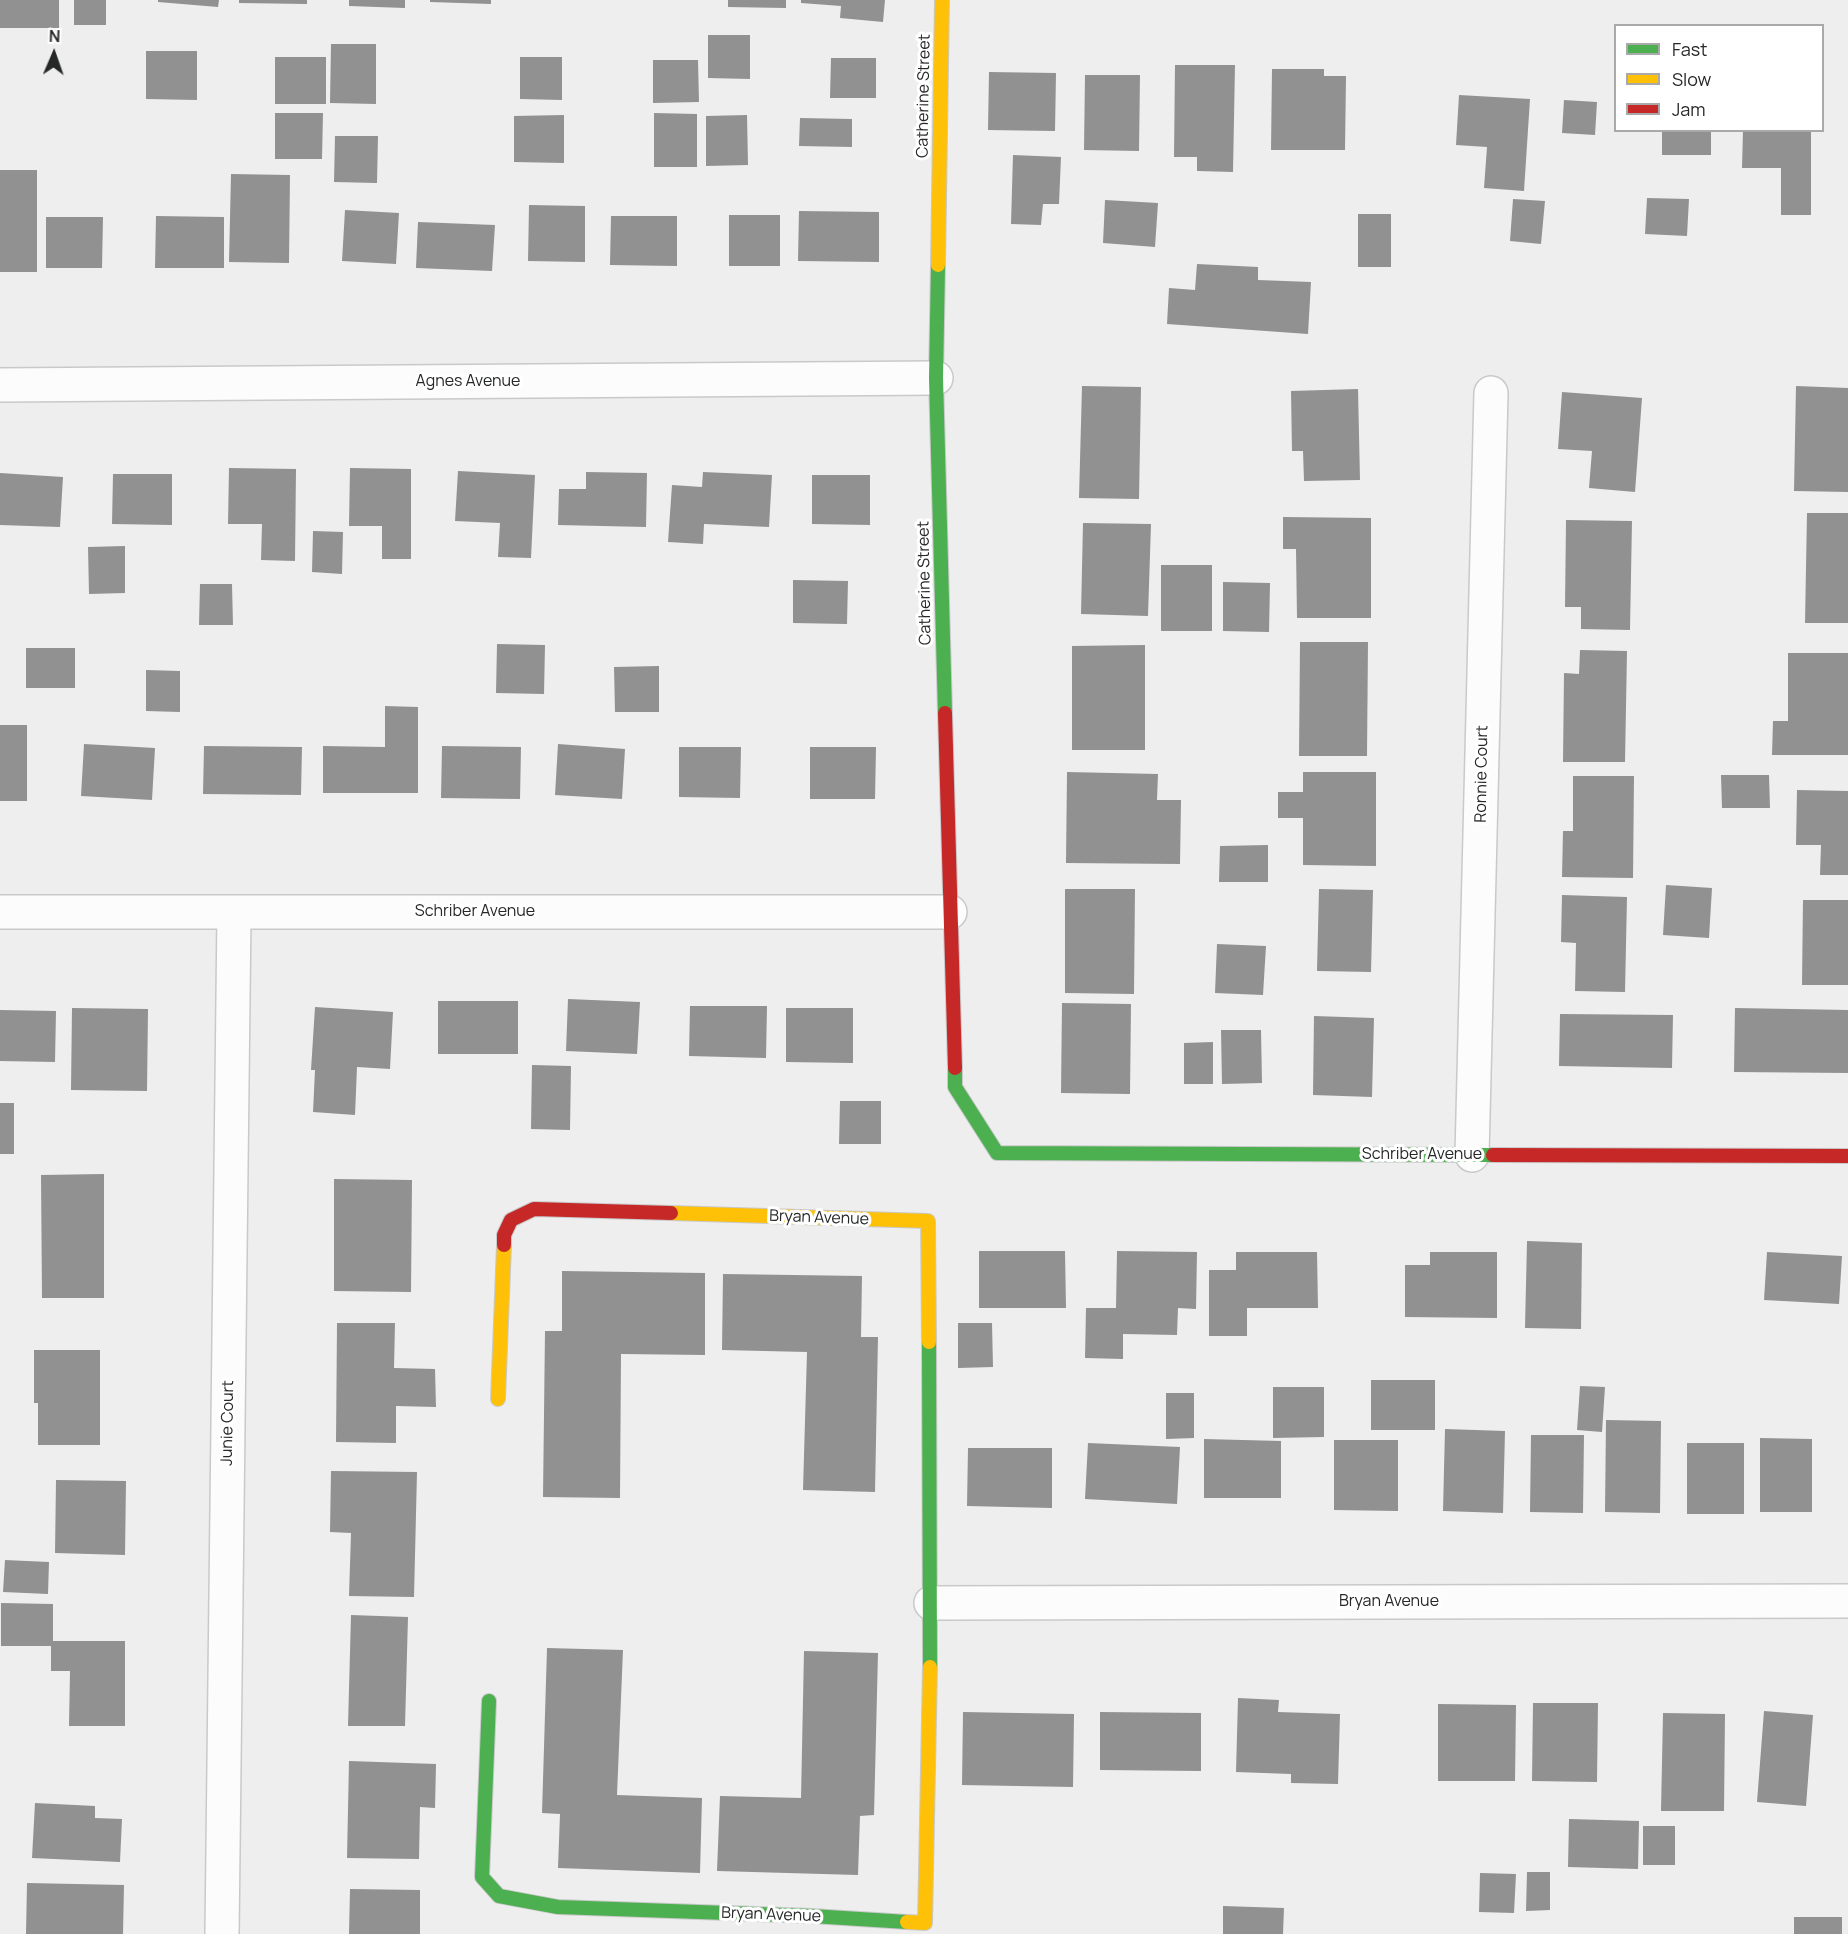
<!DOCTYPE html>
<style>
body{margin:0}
#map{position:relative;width:1848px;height:1934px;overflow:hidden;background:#eeeeef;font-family:Manrope,sans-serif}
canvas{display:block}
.legend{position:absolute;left:1614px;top:24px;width:210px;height:108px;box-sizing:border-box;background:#fff;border:2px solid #a8a9a9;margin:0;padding:8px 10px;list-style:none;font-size:18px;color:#262727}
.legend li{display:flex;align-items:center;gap:12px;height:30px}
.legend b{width:30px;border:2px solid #a8a9a9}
.north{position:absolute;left:24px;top:24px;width:60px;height:60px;-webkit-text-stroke:4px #fff;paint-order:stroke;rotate:2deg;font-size:16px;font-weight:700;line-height:24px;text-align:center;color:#262727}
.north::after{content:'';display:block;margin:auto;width:21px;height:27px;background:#262727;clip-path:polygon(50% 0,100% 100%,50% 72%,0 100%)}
</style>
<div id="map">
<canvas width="1848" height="1934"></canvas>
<ul class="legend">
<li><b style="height:8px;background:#4caf50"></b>Fast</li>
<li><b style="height:8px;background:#ffc107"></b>Slow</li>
<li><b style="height:8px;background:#c62828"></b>Jam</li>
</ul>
<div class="north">N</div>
</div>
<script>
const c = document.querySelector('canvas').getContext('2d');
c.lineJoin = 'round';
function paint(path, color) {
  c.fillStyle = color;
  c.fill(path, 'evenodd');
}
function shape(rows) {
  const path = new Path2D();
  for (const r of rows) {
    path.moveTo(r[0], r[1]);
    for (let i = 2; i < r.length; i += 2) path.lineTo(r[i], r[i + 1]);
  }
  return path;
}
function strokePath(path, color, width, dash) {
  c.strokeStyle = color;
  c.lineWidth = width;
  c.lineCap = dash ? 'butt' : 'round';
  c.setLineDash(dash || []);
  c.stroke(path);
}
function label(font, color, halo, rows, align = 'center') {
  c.font = font + ' Manrope,sans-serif';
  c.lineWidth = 6;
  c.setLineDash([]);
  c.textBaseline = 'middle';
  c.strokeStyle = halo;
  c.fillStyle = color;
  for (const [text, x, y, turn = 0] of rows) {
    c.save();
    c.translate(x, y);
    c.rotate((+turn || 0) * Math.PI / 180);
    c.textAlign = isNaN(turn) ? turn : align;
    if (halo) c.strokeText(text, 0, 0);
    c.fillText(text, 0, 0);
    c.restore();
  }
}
const building = shape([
 [0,0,59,0,59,28,0,28],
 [74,0,106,0,106,25,74,25],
 [158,0,219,0,218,7,158,2],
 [239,0,307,0,307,4,239,3],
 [349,0,405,0,405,8,349,6],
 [430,0,491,0,491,4,430,2],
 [728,0,786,0,786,8,728,7],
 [801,0,885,0,883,22,840,18,841,6,801,3],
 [708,35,750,35,750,79,708,78],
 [331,44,376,44,376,104,330,103],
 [146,51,197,51,197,100,146,99],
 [275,57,326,57,326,104,275,104],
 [520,57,562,57,562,100,520,99],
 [831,58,876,58,876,98,830,98],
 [653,60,698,60,699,102,653,103],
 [1175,65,1235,65,1233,172,1197,171,1197,157,1174,157],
 [1272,69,1324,69,1324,76,1346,76,1345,150,1271,150],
 [989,72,1056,73,1055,131,988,130],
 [1085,75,1140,75,1139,151,1084,150],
 [1459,95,1530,99,1524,191,1484,188,1487,147,1456,145],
 [1564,100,1597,102,1595,135,1562,133],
 [275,113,323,113,322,159,275,159],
 [654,113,697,114,697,167,654,167],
 [564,115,564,163,514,162,514,116],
 [747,115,748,165,706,166,706,116],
 [800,118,852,119,852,147,799,146],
 [1662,130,1711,130,1711,155,1662,155],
 [1743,130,1811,130,1811,215,1781,215,1781,168,1742,168],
 [335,136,378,136,377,183,334,182],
 [1013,155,1061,157,1059,204,1043,204,1041,225,1011,224],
 [0,170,37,170,37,272,0,272],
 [231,174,290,175,289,263,229,262],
 [1647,198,1689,199,1687,236,1645,234],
 [1513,199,1545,201,1541,244,1510,241],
 [1105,200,1158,203,1155,247,1103,243],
 [529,205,585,206,585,262,528,261],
 [345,210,399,213,396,264,342,261],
 [799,211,879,212,879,262,798,261],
 [1358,214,1391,214,1391,267,1358,267],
 [729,215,780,215,780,266,729,266],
 [156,216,224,217,224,268,155,268],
 [611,216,677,216,677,266,610,265],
 [46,217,103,217,102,268,46,268],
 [418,222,495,225,492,271,416,268],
 [1197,264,1258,267,1258,280,1311,282,1308,334,1167,324,1169,288,1195,290],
 [1082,386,1141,387,1139,499,1079,498],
 [1796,386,1848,388,1848,492,1794,491],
 [1358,389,1360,480,1304,481,1303,451,1292,451,1291,391],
 [1562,392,1642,398,1635,492,1589,488,1592,451,1558,449],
 [229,468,296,469,295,561,261,560,262,524,228,524],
 [350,468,411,469,411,559,382,559,382,526,349,526],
 [458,471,535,475,531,558,498,557,500,523,455,521],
 [586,472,647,473,646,527,558,525,559,489,586,489],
 [703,472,772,475,769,527,704,524,703,544,668,542,672,485,702,487],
 [0,473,63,477,60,527,0,525],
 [113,474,172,474,172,525,112,524],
 [812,475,870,475,870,525,812,524],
 [1807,513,1848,513,1848,623,1805,623],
 [1283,517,1371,518,1371,618,1297,618,1296,549,1283,549],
 [1566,520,1632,521,1630,630,1581,629,1581,607,1565,607],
 [1083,523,1151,524,1148,616,1081,614],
 [313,531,343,532,342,574,312,572],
 [125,546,125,593,89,594,88,547],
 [1161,565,1212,565,1212,631,1161,631],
 [793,580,848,581,847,624,793,623],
 [1223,582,1270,583,1269,632,1223,631],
 [200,584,232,584,233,625,199,625],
 [1300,642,1368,642,1367,756,1299,756],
 [497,644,545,645,544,694,496,693],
 [1145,645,1145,750,1072,750,1072,646],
 [26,648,75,648,75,688,26,688],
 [1580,650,1627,651,1625,762,1563,762,1564,673,1579,674],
 [1788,653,1848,653,1848,755,1772,755,1773,721,1788,721],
 [659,666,659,712,615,712,614,667],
 [146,670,180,671,180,712,146,711],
 [385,706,418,707,418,793,323,793,323,746,385,747],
 [0,725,27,725,27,801,0,801],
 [84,744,155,748,152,800,81,796],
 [558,744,625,749,622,799,555,795],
 [204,746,302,747,301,795,203,794],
 [442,746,521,747,520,799,441,798],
 [679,747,741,747,740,798,679,797],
 [810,747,876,747,875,799,810,799],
 [1067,772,1158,774,1157,800,1181,800,1180,864,1066,863],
 [1303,772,1376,772,1376,866,1303,865,1303,818,1278,818,1278,792,1303,792],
 [1721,775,1769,775,1770,808,1722,808],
 [1573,776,1634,776,1633,878,1562,877,1563,831,1573,831],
 [1797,790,1848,791,1848,875,1820,875,1821,845,1796,845],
 [1268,845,1268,882,1219,882,1220,846],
 [1666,885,1712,888,1709,938,1663,935],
 [1065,889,1135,889,1134,994,1065,993],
 [1319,889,1373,890,1371,972,1317,971],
 [1562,895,1627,897,1625,992,1575,991,1576,943,1561,942],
 [1803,900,1848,900,1848,985,1802,985],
 [1217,944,1266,946,1263,995,1215,993],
 [568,999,640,1002,637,1054,566,1051],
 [438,1001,518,1001,518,1054,438,1054],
 [1062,1003,1131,1004,1130,1094,1061,1093],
 [690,1006,767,1006,766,1058,689,1056],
 [315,1007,393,1012,390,1069,357,1067,355,1115,313,1112,315,1070,311,1070],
 [72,1008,148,1009,147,1091,71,1090],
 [786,1008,853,1008,853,1063,786,1062],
 [1735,1008,1848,1010,1848,1073,1734,1072],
 [0,1010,56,1011,55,1062,0,1061],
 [1560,1014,1673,1015,1672,1068,1559,1066],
 [1314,1016,1374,1018,1372,1097,1313,1095],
 [1221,1030,1261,1030,1262,1083,1222,1084],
 [1213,1042,1213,1084,1184,1084,1184,1043],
 [532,1065,571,1066,570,1130,531,1129],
 [840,1101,881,1101,881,1144,839,1144],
 [0,1103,14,1103,14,1154,0,1154],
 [104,1174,104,1298,42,1298,41,1175],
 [334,1179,412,1180,411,1292,334,1291],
 [1527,1241,1582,1243,1581,1329,1525,1328],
 [979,1251,1065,1251,1066,1308,979,1308],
 [1117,1251,1197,1252,1196,1309,1178,1308,1177,1335,1123,1334,1123,1359,1085,1358,1086,1308,1116,1308],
 [1236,1252,1317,1252,1318,1308,1247,1308,1247,1336,1209,1336,1209,1270,1236,1270],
 [1430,1252,1497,1252,1497,1318,1405,1317,1405,1265,1430,1265],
 [1767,1252,1842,1256,1839,1304,1764,1300],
 [562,1271,705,1273,705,1355,621,1354,620,1498,543,1497,545,1331,562,1331],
 [723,1274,862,1276,861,1337,878,1337,875,1492,803,1490,807,1352,722,1350],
 [337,1323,395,1323,394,1368,435,1369,436,1407,396,1406,396,1443,336,1442],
 [958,1323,992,1323,993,1367,958,1368],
 [34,1350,100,1350,100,1445,38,1445,38,1403,34,1403],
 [1371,1380,1435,1380,1435,1430,1371,1430],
 [1580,1386,1605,1387,1602,1432,1577,1430],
 [1273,1387,1324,1387,1324,1437,1273,1438],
 [1166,1393,1194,1393,1194,1438,1166,1439],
 [1606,1420,1661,1421,1660,1513,1605,1512],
 [1445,1429,1505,1431,1503,1513,1443,1511],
 [1531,1435,1584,1435,1583,1513,1530,1512],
 [1760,1438,1812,1439,1812,1512,1760,1512],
 [1204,1439,1281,1441,1281,1498,1204,1498],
 [1334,1440,1398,1440,1398,1511,1334,1510],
 [1088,1443,1180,1447,1177,1504,1085,1499],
 [1687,1443,1744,1443,1744,1514,1687,1514],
 [968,1448,1052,1448,1052,1508,967,1506],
 [331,1471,417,1472,414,1597,349,1596,351,1533,330,1532],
 [56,1480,126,1481,125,1555,55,1553],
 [5,1560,49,1562,48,1594,3,1592],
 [1,1603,53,1604,53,1641,125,1641,125,1726,69,1726,70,1671,51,1671,51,1646,1,1646],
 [351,1615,408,1617,405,1726,348,1726],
 [547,1648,623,1650,617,1795,702,1798,700,1873,558,1868,560,1814,542,1813],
 [804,1651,878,1653,874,1815,860,1816,858,1875,717,1871,720,1796,801,1798],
 [1238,1698,1279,1700,1278,1712,1340,1714,1338,1784,1291,1783,1291,1774,1236,1772],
 [1533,1703,1598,1703,1597,1782,1532,1781],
 [1438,1704,1516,1705,1515,1781,1438,1781],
 [1764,1711,1813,1715,1806,1806,1757,1802],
 [963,1712,1074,1714,1073,1787,962,1785],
 [1100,1712,1201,1713,1201,1771,1100,1770],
 [1663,1713,1725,1714,1724,1811,1661,1811],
 [349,1761,436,1764,435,1808,420,1807,419,1859,347,1858],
 [35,1803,95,1806,95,1818,122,1819,120,1862,32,1858],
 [1569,1819,1639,1821,1638,1869,1568,1867],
 [1643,1826,1675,1826,1675,1865,1643,1865],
 [1527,1872,1550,1872,1550,1910,1526,1911],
 [1480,1873,1516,1874,1514,1913,1479,1912],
 [27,1883,124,1885,123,1934,26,1934],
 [350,1889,420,1890,420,1934,349,1934],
 [1223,1906,1284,1908,1283,1934,1223,1934],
 [1794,1917,1842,1917,1842,1934,1794,1934]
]);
const street = shape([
 [0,385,936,378],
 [0,912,950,912],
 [1472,1155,1491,393],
 [931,1603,1848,1601],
 [222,1934,234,913]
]);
const fast = shape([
 [938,265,936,378,945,713],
 [955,1068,955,1087,997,1153,1493,1155],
 [929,1342,930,1667],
 [489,1701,482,1877,499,1896,558,1907,812,1916,907,1922]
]);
const slow = shape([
 [938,265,942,0],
 [671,1213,928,1221,929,1342],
 [498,1399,504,1245],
 [907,1922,925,1923,930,1667]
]);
const jam = shape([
 [945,713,955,1068],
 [1493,1155,1848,1156],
 [504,1245,504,1235,511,1220,534,1209,671,1213]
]);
const streetNames = [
 ["Catherine Street",924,96,-89],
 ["Agnes Avenue",468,382],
 ["Catherine Street",925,583,-91],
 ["Ronnie Court",1482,774,-89],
 ["Schriber Avenue",475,912],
 ["Schriber Avenue",1422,1155],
 ["Bryan Avenue",819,1218,2],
 ["Junie Court",228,1423,-89],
 ["Bryan Avenue",1389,1602],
 ["Bryan Avenue",771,1915,2]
];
paint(building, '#919192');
strokePath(street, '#c9c9ca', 36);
strokePath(fast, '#c9c9ca', 16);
strokePath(slow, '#c9c9ca', 16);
strokePath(jam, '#c9c9ca', 16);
strokePath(street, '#fcfcfd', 33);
strokePath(fast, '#4caf50', 14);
strokePath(slow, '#ffc107', 14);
strokePath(jam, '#c62828', 14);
label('16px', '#262727', '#fff', streetNames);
</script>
